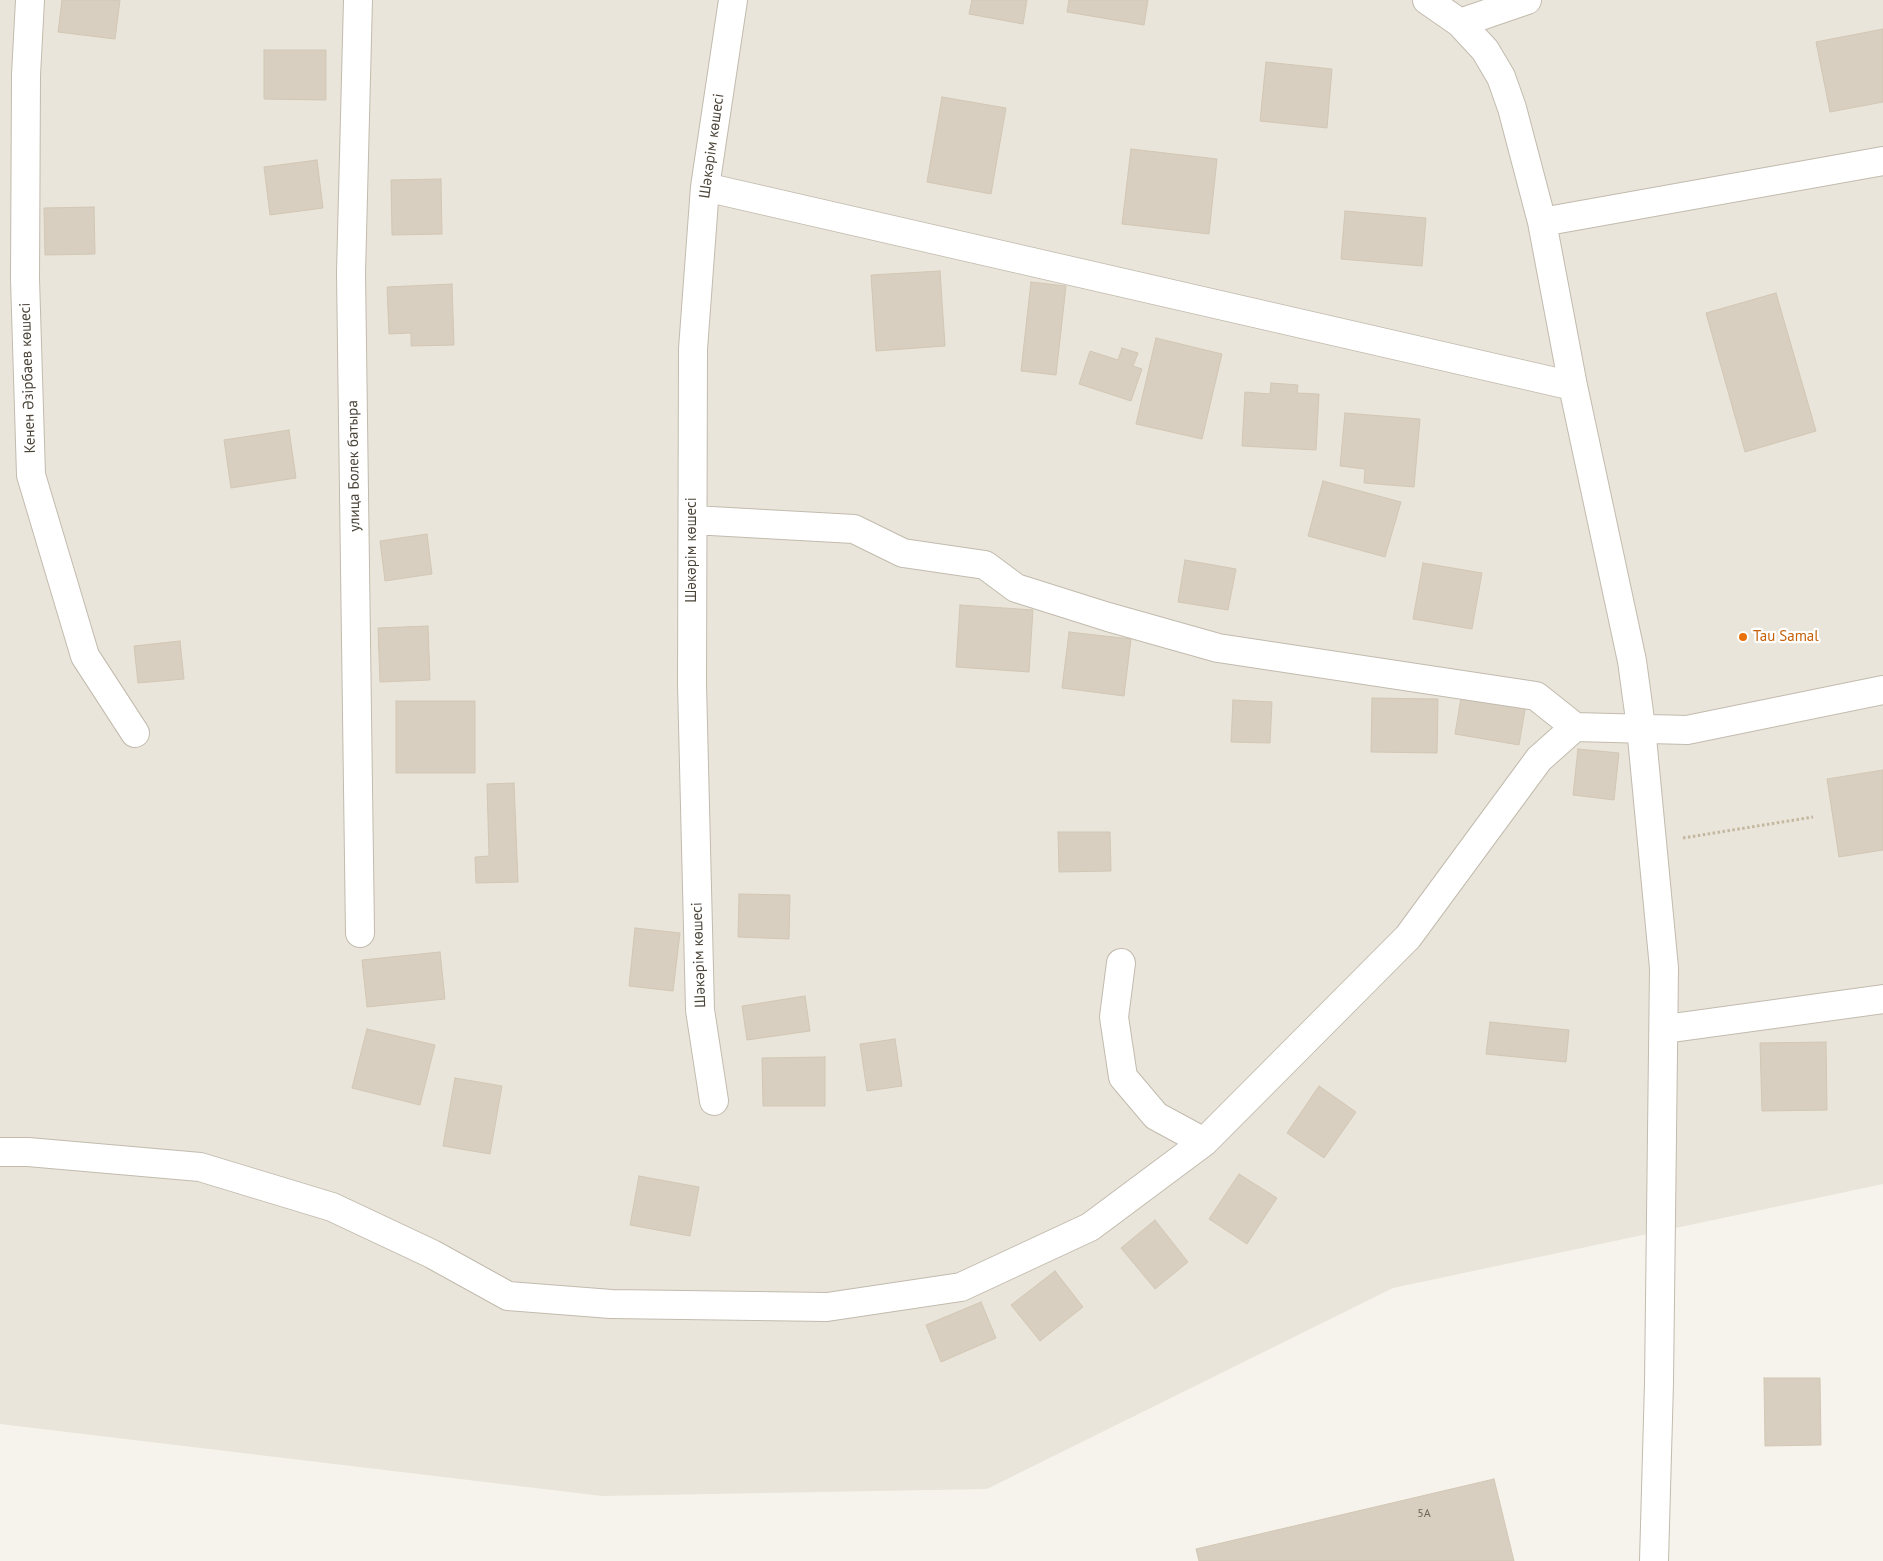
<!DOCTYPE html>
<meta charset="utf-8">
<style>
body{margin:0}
canvas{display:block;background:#f6f3ec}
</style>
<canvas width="1883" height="1561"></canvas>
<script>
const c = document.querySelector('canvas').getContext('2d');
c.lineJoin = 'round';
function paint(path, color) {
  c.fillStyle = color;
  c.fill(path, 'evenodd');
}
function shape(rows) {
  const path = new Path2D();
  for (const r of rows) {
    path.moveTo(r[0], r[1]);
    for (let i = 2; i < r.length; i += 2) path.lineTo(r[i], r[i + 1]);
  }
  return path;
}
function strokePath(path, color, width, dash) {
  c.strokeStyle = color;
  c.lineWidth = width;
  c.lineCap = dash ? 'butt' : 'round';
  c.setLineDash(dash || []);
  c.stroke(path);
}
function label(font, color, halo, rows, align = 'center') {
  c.font = font + ' "PT Sans",sans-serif';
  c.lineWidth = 4.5;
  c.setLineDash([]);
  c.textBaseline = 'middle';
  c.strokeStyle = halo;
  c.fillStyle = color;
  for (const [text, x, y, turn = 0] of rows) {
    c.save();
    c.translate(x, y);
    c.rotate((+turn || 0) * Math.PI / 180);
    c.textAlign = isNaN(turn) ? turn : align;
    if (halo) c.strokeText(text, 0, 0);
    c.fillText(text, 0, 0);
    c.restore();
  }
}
const residential = shape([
 [0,0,1883,0,1883,1184,1393,1288,987,1489,602,1496,0,1424]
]);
const building = shape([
 [62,0,120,0,115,39,58,32,62,0],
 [972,0,1027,0,1023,24,969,14,972,0],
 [1069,0,1148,0,1144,25,1067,12,1069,0],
 [1883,29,1883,102,1830,112,1816,42,1883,29],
 [264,50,326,50,326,100,264,99,264,50],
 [1266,62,1332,69,1327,128,1260,121,1266,62],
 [942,97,1006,108,991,194,927,182,942,97],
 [1131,149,1217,159,1209,234,1122,224,1131,149],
 [317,160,323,208,270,215,264,167,317,160],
 [441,179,442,234,392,235,391,180,441,179],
 [94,207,95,254,45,255,44,208,94,207],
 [1345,211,1426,218,1422,266,1341,259,1345,211],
 [940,271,945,346,876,351,871,275,940,271],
 [1031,282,1066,286,1056,375,1021,371,1031,282],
 [452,284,454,345,411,346,411,333,389,334,387,287,452,284],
 [1776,293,1816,431,1745,452,1706,313,1776,293],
 [1156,338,1222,354,1202,439,1136,424,1156,338],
 [1122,348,1138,353,1133,366,1142,369,1131,401,1079,384,1090,351,1118,360,1122,348],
 [1271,383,1298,385,1297,393,1319,394,1316,450,1242,446,1245,392,1270,394,1271,383],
 [1345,413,1420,419,1414,487,1364,483,1365,469,1340,466,1345,413],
 [289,430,296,478,231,488,224,440,289,430],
 [1323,481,1401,502,1385,557,1308,536,1323,481],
 [427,534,432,574,385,581,380,541,427,534],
 [1185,560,1236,569,1228,610,1178,602,1185,560],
 [1423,563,1482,573,1472,629,1413,619,1423,563],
 [960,605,1033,610,1029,672,956,667,960,605],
 [428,626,430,680,380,682,378,628,428,626],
 [1069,632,1131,639,1124,696,1062,688,1069,632],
 [180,641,184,679,138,683,134,646,180,641],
 [1462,692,1526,704,1519,745,1455,734,1462,692],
 [1372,698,1438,699,1437,753,1371,752,1372,698],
 [1233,700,1272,702,1270,743,1231,742,1233,700],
 [396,701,475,701,475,773,396,773,396,701],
 [1578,749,1619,753,1614,800,1573,795,1578,749],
 [1883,770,1883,850,1839,857,1827,779,1883,770],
 [514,783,518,882,476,883,475,857,489,856,487,784,514,783],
 [1058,832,1110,832,1111,871,1059,872,1058,832],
 [739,894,790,895,789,939,738,937,739,894],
 [635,928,680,933,673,991,629,986,635,928],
 [440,952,445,999,367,1007,362,960,440,952],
 [805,996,810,1031,747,1040,742,1006,805,996],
 [1490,1022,1569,1030,1566,1062,1486,1054,1490,1022],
 [367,1029,435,1045,420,1105,352,1088,367,1029],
 [895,1039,902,1086,867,1091,860,1044,895,1039],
 [1826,1042,1827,1110,1762,1111,1760,1043,1826,1042],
 [825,1057,825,1106,763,1106,762,1058,825,1057],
 [455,1078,502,1086,490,1154,443,1146,455,1078],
 [1319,1086,1356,1112,1324,1158,1287,1133,1319,1086],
 [1239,1174,1277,1198,1247,1244,1209,1219,1239,1174],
 [639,1176,699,1187,690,1236,630,1225,639,1176],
 [1155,1220,1188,1262,1155,1289,1121,1248,1155,1220],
 [1055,1271,1083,1307,1040,1341,1011,1305,1055,1271],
 [981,1302,996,1338,941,1362,926,1325,981,1302],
 [1764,1378,1820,1378,1821,1445,1765,1446,1764,1378],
 [1494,1479,1514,1561,1199,1561,1196,1549,1494,1479]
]);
const path = shape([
 [1683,838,1813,817]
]);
const minor = shape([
 [30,0,26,75,25,279,31,475,85,656,135,733],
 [358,0,351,273,360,933],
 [1427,0,1460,23,1485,50,1501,77,1512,108,1542,222,1573,386,1632,661,1641,727,1664,968,1659,1383,1654,1561],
 [1460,23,1527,0],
 [705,187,1573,386],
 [1542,222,1883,161],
 [693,520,854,529,903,553,985,565,1016,588,1108,617,1218,648,1536,696,1575,727],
 [1121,963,1114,1017,1123,1077,1156,1116,1204,1142],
 [1665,1029,1883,999],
 [714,1101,700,1010,692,684,693,349,705,187,733,0],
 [0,1152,28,1152,200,1167,332,1207,432,1254,508,1296,611,1304,827,1307,961,1287,1090,1227,1204,1142,1408,937,1539,759,1575,727,1687,730,1883,690]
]);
const markers = [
 [1743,637,5,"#e8710a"]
];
const numberNames = [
 ["5А",1424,1514]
];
const streetNames = [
 ["Шәкәрім көшесі",712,146,-82],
 ["Кенен Әзірбаев көшесі",28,378,-92],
 ["улица Болек батыра",354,466,-91],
 ["Шәкәрім көшесі",692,550,-90],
 ["Шәкәрім көшесі",699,955,-92]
];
const foodNames = [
 ["Tau Samal",1753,637]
];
paint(residential, '#eae5da');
paint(building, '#d8cfc1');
strokePath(building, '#d3c7b4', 1);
strokePath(minor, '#c2bbae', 30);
strokePath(path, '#c4b79f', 3, [2.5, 2.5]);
strokePath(minor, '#fff', 28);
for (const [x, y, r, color] of markers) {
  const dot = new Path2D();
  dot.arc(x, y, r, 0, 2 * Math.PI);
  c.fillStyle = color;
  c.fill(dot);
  strokePath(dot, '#fff', 2);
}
label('12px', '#6e675b', null, numberNames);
label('15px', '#4b4439', '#fff', streetNames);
label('15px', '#c56008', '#fff', foodNames, 'left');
</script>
